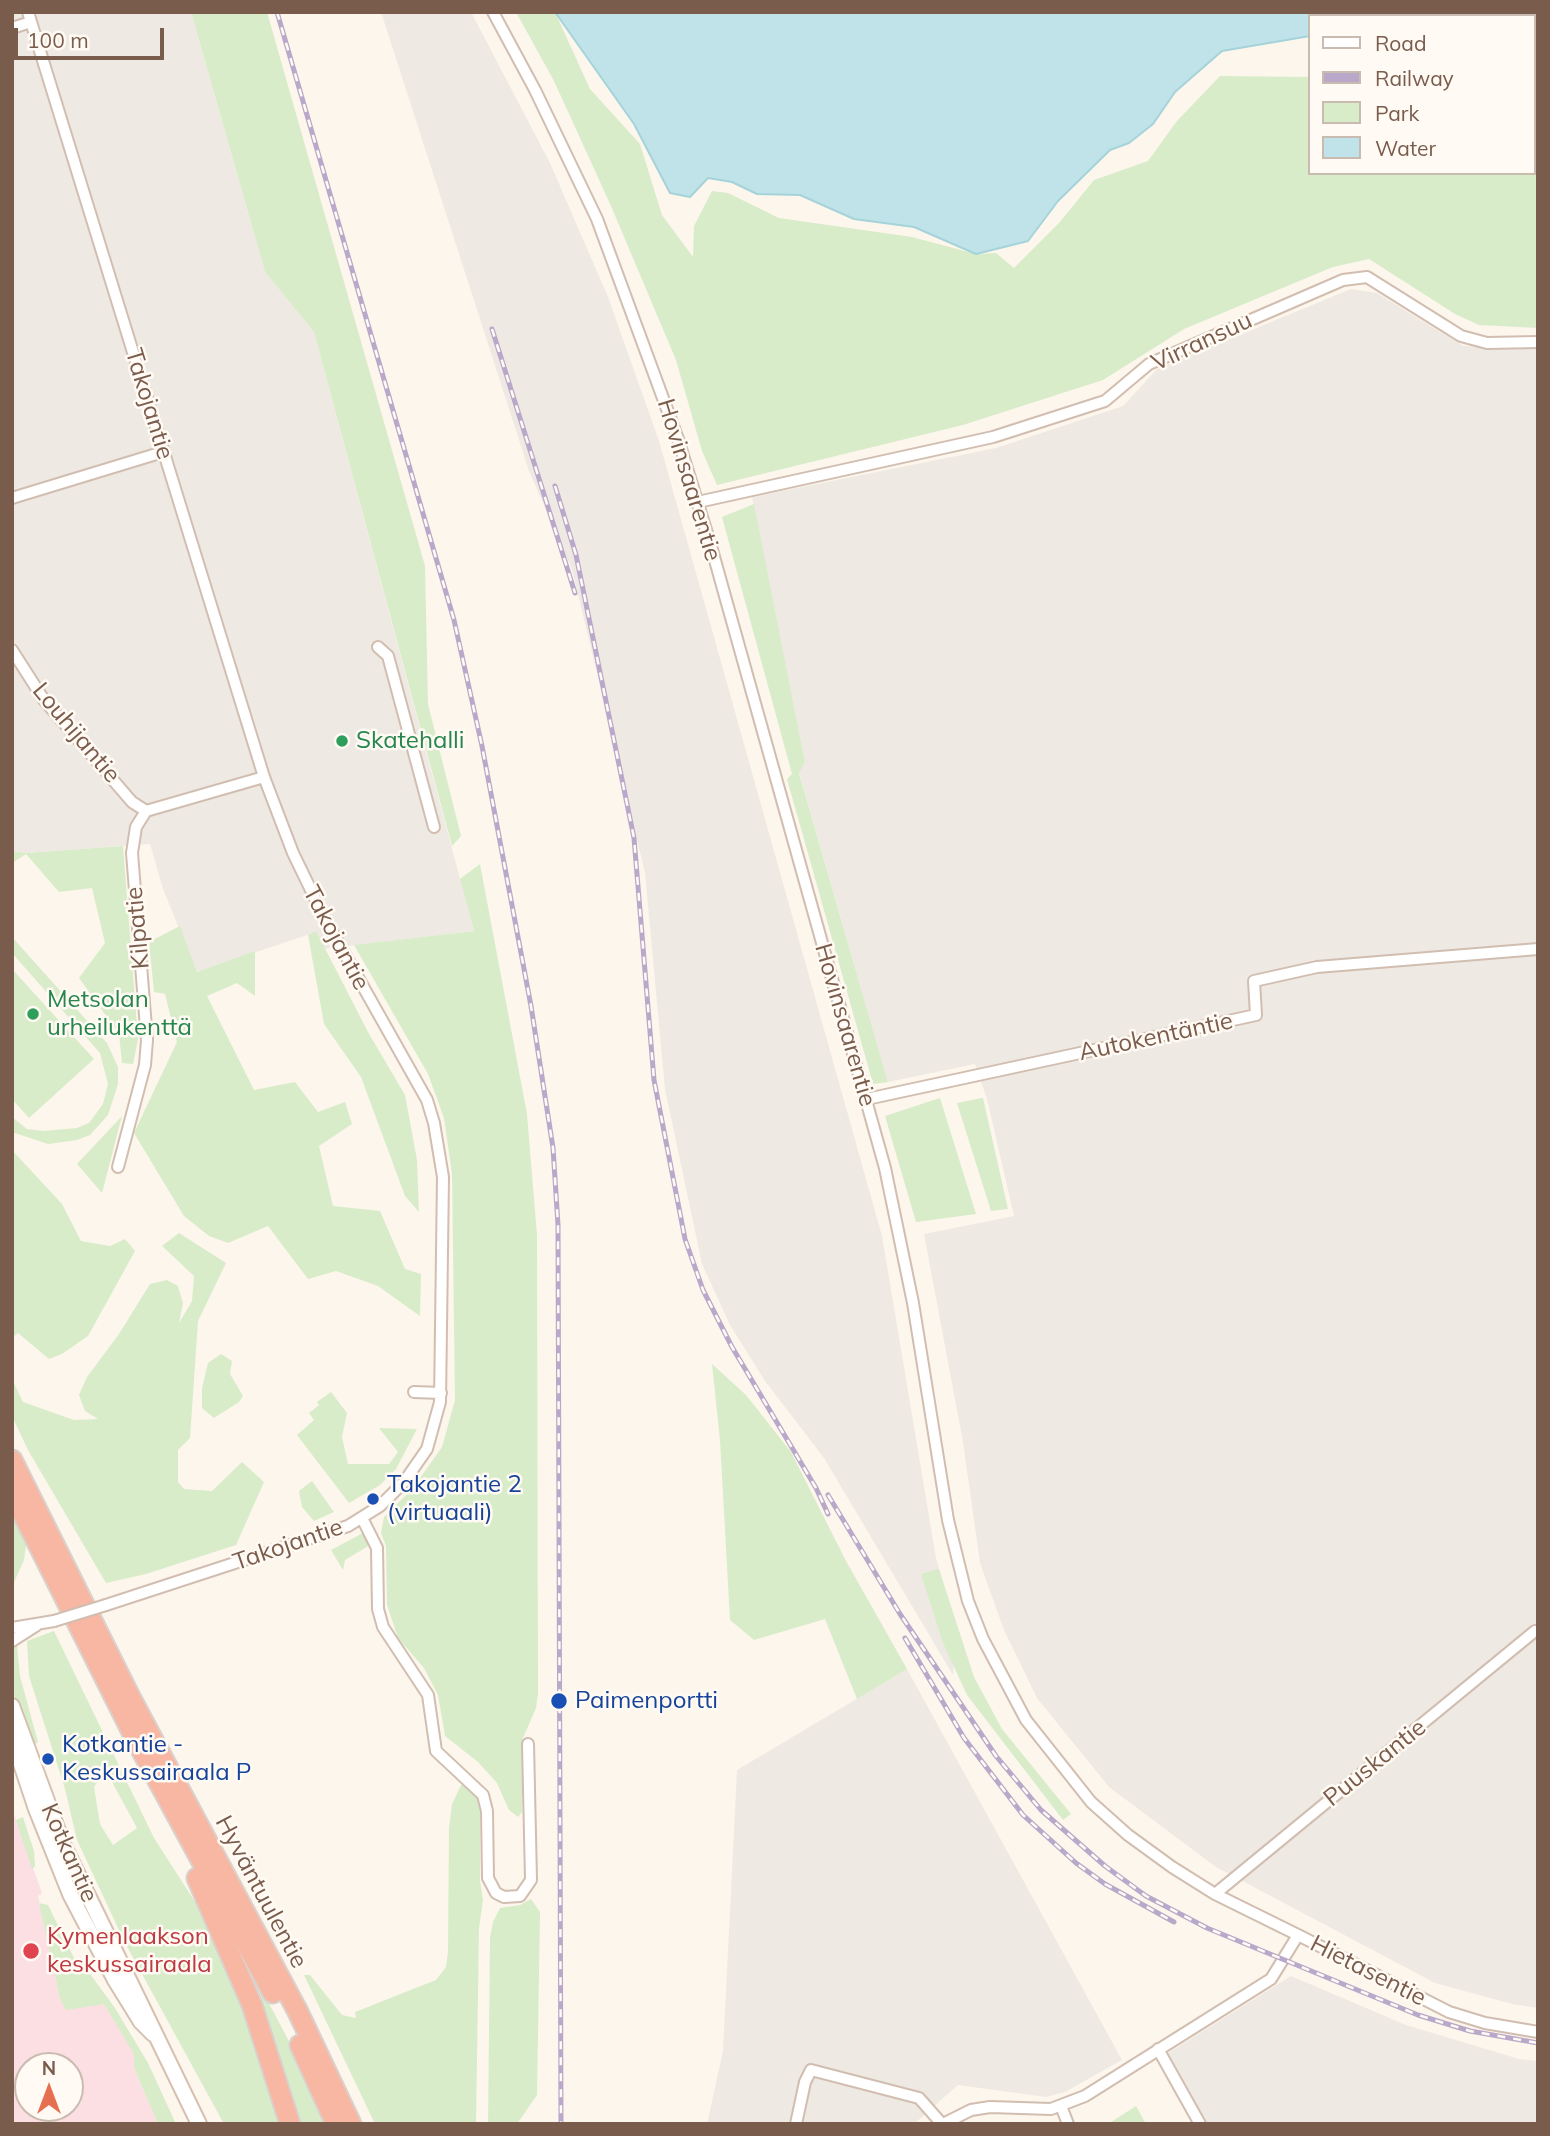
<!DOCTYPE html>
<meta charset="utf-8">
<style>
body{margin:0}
#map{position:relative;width:1550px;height:2136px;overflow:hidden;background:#fdf6ec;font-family:Mulish,sans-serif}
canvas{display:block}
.frame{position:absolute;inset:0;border:14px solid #7a5c4d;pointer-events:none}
.legend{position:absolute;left:1308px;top:14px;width:228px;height:161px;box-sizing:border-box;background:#fffaf3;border:2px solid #cabbb1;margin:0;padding:9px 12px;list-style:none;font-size:21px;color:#7a5c4d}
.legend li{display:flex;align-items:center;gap:14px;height:35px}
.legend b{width:35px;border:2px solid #cabbb1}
.north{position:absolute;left:14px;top:2052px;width:70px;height:70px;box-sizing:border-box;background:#fffaf3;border:2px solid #cabbb1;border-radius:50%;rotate:0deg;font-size:19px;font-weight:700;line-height:28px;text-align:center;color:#7a5c4d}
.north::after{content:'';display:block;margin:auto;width:24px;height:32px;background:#e76f51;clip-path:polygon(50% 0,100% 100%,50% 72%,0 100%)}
.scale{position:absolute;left:14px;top:28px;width:150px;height:32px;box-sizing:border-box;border:4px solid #7a5c4d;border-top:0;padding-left:9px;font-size:21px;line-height:24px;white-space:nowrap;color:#7a5c4d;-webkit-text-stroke:5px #fffaf3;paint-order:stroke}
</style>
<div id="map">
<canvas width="1550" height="2136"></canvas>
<div class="frame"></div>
<ul class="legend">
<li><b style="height:9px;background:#fff"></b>Road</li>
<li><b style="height:9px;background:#b9a8c9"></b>Railway</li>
<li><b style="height:19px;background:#d8ecc9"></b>Park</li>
<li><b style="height:19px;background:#bfe3e8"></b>Water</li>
</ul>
<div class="north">N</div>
<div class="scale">100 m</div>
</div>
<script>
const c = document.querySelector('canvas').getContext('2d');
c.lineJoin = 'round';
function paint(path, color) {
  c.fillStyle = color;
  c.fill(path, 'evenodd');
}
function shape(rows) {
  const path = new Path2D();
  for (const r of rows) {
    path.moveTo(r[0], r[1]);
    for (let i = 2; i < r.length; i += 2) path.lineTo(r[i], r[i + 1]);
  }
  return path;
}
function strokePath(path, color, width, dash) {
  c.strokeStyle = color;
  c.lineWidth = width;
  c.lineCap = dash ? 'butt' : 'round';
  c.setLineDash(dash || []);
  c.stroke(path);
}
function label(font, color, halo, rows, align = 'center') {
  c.font = font + ' Mulish,sans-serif';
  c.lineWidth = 5;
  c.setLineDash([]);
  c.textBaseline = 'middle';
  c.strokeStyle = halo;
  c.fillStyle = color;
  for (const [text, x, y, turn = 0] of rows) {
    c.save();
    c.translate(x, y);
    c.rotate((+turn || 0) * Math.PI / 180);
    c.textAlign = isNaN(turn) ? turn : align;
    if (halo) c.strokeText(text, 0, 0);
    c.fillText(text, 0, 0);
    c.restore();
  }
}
const industrial = shape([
 [12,12,191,12,265,272,314,332,474,931,324,949,316,932,197,972,163,889,150,844,26,853,12,851],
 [381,12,471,12,550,163,608,297,659,441,882,1236,936,1558,957,1632,953,1675,824,1458,765,1381,730,1325,702,1264,665,1089,645,873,572,569,529,471],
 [1351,289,1377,293,1463,346,1538,347,1538,2008,1512,2004,1435,1983,1216,1867,1109,1787,1037,1698,1004,1630,980,1563,963,1442,924,1234,1014,1216,987,1099,975,1064,888,1082,799,772,805,762,752,497,996,448,1123,406,1157,369],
 [907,1669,1122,2060,1065,2092,1046,2097,958,2085,914,2124,707,2124,723,2051,737,1770],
 [1291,1976,1406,2025,1519,2059,1538,2061,1538,2124,1207,2124,1168,2053]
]);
const medical = shape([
 [12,1809,42,1893,38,1896,60,1999,85,2005,104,2004,135,2054,134,2068,158,2124,12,2124],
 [28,2066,70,2066,70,2108,28,2108]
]);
const green = shape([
 [191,12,267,12,425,566,428,704,461,836,452,846,314,332,265,272],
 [516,12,555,12,590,89,640,144,662,215,693,257,694,226,712,191,728,193,779,218,912,237,976,254,996,253,1014,268,1059,223,1094,180,1148,161,1177,121,1220,76,1310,77,1310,173,1534,173,1534,25,1538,25,1538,328,1479,325,1455,314,1369,259,1333,267,1184,329,1103,380,963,425,717,485,702,451,676,360,611,206,554,81],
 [754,504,805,762,799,773,888,1082,873,1084,787,779,792,774,722,517],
 [123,846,138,1039,133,1064,122,1063,119,1034,79,978,105,943,92,888,59,892,26,854,12,863,12,851,26,853],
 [480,864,527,1114,537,1235,538,1694,536,1708,523,1738,522,1812,518,1817,509,1810,497,1783,478,1762,445,1736,438,1695,424,1668,398,1638,387,1605,386,1546,381,1533,384,1517,413,1488,442,1447,455,1400,452,1174,444,1118,428,1074,354,945,474,931,460,879],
 [180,926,197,972,255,951,255,996,237,983,207,996,254,1090,295,1082,318,1112,345,1102,352,1124,319,1146,333,1206,380,1211,405,1269,421,1274,420,1316,378,1286,336,1271,308,1279,268,1226,228,1243,209,1236,184,1216,134,1133,177,1042,165,994,154,992,149,942],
 [316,931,368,1032,405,1095,417,1160,419,1212,405,1196,361,1077,324,1024,308,935],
 [12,937,107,1043,118,1067,118,1084,108,1115,90,1135,77,1140,48,1144,12,1132,12,1117,27,1129,43,1131,77,1128,89,1123,103,1104,108,1084,100,1053,12,953],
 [12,969,94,1059,29,1118,12,1099],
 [940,1098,976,1214,916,1222,885,1116],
 [982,1098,983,1098,1008,1209,991,1211,957,1103],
 [122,1116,102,1193,77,1164],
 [12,1150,62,1204,81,1241,110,1246,125,1239,135,1251,88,1336,62,1354,49,1359,18,1333,12,1338],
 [179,1233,226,1263,198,1321,190,1438,178,1450,178,1482,184,1489,212,1491,242,1462,264,1482,236,1545,146,1574,106,1583,28,1450,12,1416,12,1379,23,1402,74,1420,98,1419,85,1411,79,1395,87,1377,119,1334,150,1284,167,1280,178,1286,183,1303,179,1323,192,1301,194,1276,162,1246],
 [221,1354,232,1361,230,1374,243,1396,239,1402,214,1418,202,1408,202,1388,208,1363],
 [712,1364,746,1395,791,1452,846,1561,907,1669,857,1699,825,1619,754,1640,730,1620,720,1440],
 [331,1392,347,1413,342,1437,348,1464,389,1464,398,1452,379,1428,417,1429,396,1469,380,1485,349,1503,297,1435,314,1420,309,1413,319,1405,317,1402],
 [312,1481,334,1512,314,1521,302,1507,299,1491],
 [12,1508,27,1539,24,1560,12,1587],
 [363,1533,370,1545,345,1560,343,1570,331,1550],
 [939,1569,974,1677,1002,1729,1071,1814,1063,1820,967,1695,943,1643,921,1574],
 [54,1631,154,1838,199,1908,246,2012,280,2124,224,2124,124,1941,77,1840,65,1789,29,1676,27,1641],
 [106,1771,137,1828,113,1845,100,1824,94,1787],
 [17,1645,20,1676,38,1742,34,1745,12,1690,12,1647],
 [462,1783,477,1797,480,1807,480,1881,483,1900,479,1928,476,2124,375,2124,304,1975,310,1975,342,2015,356,2018,355,2012,436,1980,446,1967,448,1952,449,1828,452,1804],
 [23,1817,34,1851,35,1866,32,1869,16,1820],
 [531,1899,540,1912,537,2095,517,2124,488,2124,490,1938,493,1922,500,1908,520,1905],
 [39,1903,48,1905,77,1964,85,1967,115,2008,148,2063,176,2124,158,2124,134,2068,134,2054,104,2004,66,2010,60,1999],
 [236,1941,291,2045,326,2124,299,2124,276,2046],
 [1136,2106,1146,2124,1108,2124]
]);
const water = shape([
 [555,12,1476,12,1472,16,1310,16,1310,36,1222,51,1175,92,1153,124,1129,143,1110,150,1058,201,1028,241,976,254,914,227,854,219,800,195,757,194,732,182,708,178,690,197,670,193,634,124,555,12]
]);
const street = shape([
 [28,12,264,777,293,853,325,919,427,1100,434,1123,443,1177,440,1402,427,1449,404,1482,380,1506,348,1526,106,1605],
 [493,12,535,90,597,219,678,439,711,546,885,1168,913,1303,948,1520,968,1601,983,1639,1026,1720,1091,1802,1128,1835,1172,1867,1215,1894,1298,1935],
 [12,28,31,22],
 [12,498,163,452],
 [698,502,993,437,1105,401,1149,364,1343,280,1367,277,1461,336,1487,343,1538,342],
 [378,647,388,656,434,827],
 [12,650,44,700,132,802,146,811],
 [867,1099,1256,1015,1254,981,1317,967,1538,949],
 [118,1167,145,1065,147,1040,132,853,136,827,146,811,264,777],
 [414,1392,441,1393],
 [362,1518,377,1548,378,1609,383,1627,428,1695,436,1751,483,1795,487,1811,488,1878,496,1893,504,1897,520,1896,531,1880,528,1744],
 [12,1628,54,1621],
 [12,1641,37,1625],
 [1215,1894,1535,1631],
 [1158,2049,1200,2124],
 [1061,2106,1068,2124],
 [796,2124,805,2082,811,2070,919,2098,942,2124],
 [943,2124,971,2110,990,2107,1051,2109,1085,2096,1271,1979,1298,1935,1449,2012,1485,2023,1538,2032]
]);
const secondary = shape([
 [12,1706,63,1844,199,2124],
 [12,1737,36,1809,70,1894,115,1980,141,2022,153,2034]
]);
const highway = shape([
 [12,1460,129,1695,298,2012,351,2124],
 [12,1492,136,1740,273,1993],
 [197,1878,252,2005,290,2124],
 [300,2045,336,2124]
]);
const rail = shape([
 [277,12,454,620,482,746,531,1006,553,1148,558,1225,561,2124],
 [492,329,575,593],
 [555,486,576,555,634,838,654,1080,685,1239,703,1290,732,1347,816,1488,828,1514],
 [828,1495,900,1614,996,1756,1041,1810,1105,1866,1146,1896,1207,1928,1418,2015,1470,2031,1538,2043],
 [905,1638,964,1738,1023,1815,1076,1863,1105,1884,1174,1922]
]);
const streetBridge = shape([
 [54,1621,106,1605]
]);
const markers = [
 [342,741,7,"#2e9e5b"],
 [33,1014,7,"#2e9e5b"],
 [373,1499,7,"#1a4fb4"],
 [559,1701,9,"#1a4fb4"],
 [48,1759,7,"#1a4fb4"],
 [31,1951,9,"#e0444e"]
];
const streetNames = [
 ["Virransuu",1202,342,-25],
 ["Takojantie",149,404,73],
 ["Hovinsaarentie",689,480,73],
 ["Louhijantie",76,733,50],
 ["Kilpatie",138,928,-95],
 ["Takojantie",336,938,62],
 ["Hovinsaarentie",845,1025,74],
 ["Autokentäntie",1156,1037,-12],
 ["Takojantie",288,1545,-19],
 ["Puuskantie",1375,1763,-39],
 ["Kotkantie",69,1853,66],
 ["Hyväntuulentie",261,1892,62],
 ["Hietasentie",1368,1971,27]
];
const leisureNames = [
 ["Skatehalli",356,741],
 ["Metsolan",47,1000],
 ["urheilukenttä",47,1028]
];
const transitNames = [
 ["Takojantie 2",387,1485],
 ["(virtuaali)",387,1513],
 ["Paimenportti",575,1701],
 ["Kotkantie -",62,1745],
 ["Keskussairaala P",62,1773]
];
const healthNames = [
 ["Kymenlaakson",47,1937],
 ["keskussairaala",47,1965]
];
paint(industrial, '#efe9e4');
paint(medical, '#fbdfe3');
paint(green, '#d8ecc9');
paint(water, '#bfe3e8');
strokePath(water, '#a5d3da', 2);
strokePath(street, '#d1beb0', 14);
strokePath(secondary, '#d6c0b0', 18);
strokePath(highway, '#dad1cd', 23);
strokePath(street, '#fff', 10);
strokePath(secondary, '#fff', 14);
strokePath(highway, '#f7b7a3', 19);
strokePath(rail, '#b9a8c9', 5);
strokePath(rail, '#fffaf3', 2.5, [8]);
strokePath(streetBridge, '#d1beb0', 14, []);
strokePath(streetBridge, '#fff', 10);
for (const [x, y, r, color] of markers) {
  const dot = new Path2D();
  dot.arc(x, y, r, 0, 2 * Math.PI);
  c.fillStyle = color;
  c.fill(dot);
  strokePath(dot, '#fffaf3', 2.5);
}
label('24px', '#7a5c4d', '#fffaf3', streetNames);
label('24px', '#27864d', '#fffaf3', leisureNames, 'left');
label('24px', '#164399', '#fffaf3', transitNames, 'left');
label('24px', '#be3a42', '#fffaf3', healthNames, 'left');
</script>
